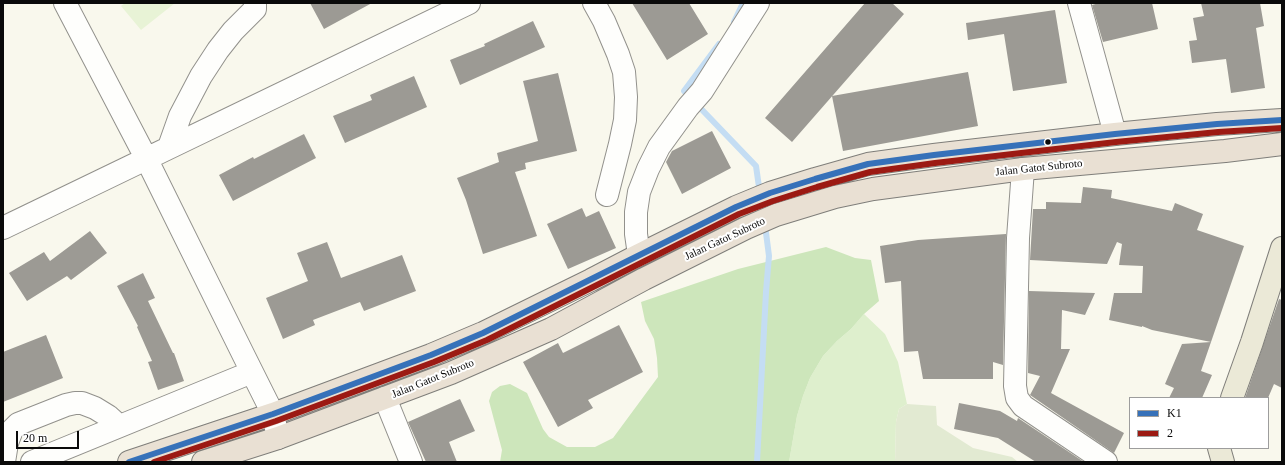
<!DOCTYPE html>
<style>
body{margin:0}
#map{position:relative;width:1285px;height:465px;overflow:hidden;background:#f9f8ed;font-family:"Times New Roman",serif}
canvas{display:block}
.frame{position:absolute;inset:0;border:4px solid #0a0a0a;pointer-events:none}
.legend{position:absolute;left:1129px;top:397px;width:140px;height:52px;box-sizing:border-box;background:#fff;border:1px solid #9d9d9d;margin:0;padding:5px 7px;list-style:none;font-size:12px;color:#0a0a0a}
.legend li{display:flex;align-items:center;gap:8px;height:20px}
.legend b{width:20px;border:1px solid #9d9d9d}
.scale{position:absolute;left:16px;top:431px;width:63px;height:18px;box-sizing:border-box;border:2px solid #0a0a0a;border-top:0;padding-left:5px;font-size:12px;line-height:14px;white-space:nowrap;color:#0a0a0a;-webkit-text-stroke:3px #fff;paint-order:stroke}
</style>
<div id="map">
<canvas width="1285" height="465"></canvas>
<div class="frame"></div>
<ul class="legend">
<li><b style="height:5px;background:#3671b9"></b>K1</li>
<li><b style="height:5px;background:#9c1a13"></b>2</li>
</ul>
<div class="scale">20 m</div>
</div>
<script>
const c = document.querySelector('canvas').getContext('2d');
c.lineJoin = 'round';
function paint(path, color) {
  c.fillStyle = color;
  c.fill(path, 'evenodd');
}
function shape(rows) {
  const path = new Path2D();
  for (const r of rows) {
    path.moveTo(r[0], r[1]);
    for (let i = 2; i < r.length; i += 2) path.lineTo(r[i], r[i + 1]);
  }
  return path;
}
function strokePath(path, color, width, dash) {
  c.strokeStyle = color;
  c.lineWidth = width;
  c.lineCap = dash ? 'butt' : 'round';
  c.setLineDash(dash || []);
  c.stroke(path);
}
function label(font, color, halo, rows, align = 'center') {
  c.font = font + ' "Times New Roman",serif';
  c.lineWidth = 4;
  c.setLineDash([]);
  c.textBaseline = 'middle';
  c.strokeStyle = halo;
  c.fillStyle = color;
  for (const [text, x, y, turn = 0] of rows) {
    c.save();
    c.translate(x, y);
    c.rotate((+turn || 0) * Math.PI / 180);
    c.textAlign = isNaN(turn) ? turn : align;
    if (halo) c.strokeText(text, 0, 0);
    c.fillText(text, 0, 0);
    c.restore();
  }
}
const green = shape([
 [864,314,885,334,898,362,907,404,899,409,896,422,895,462,789,462,797,416,803,396,810,378,823,356,837,341,851,329]
]);
const forest = shape([
 [826,247,855,258,871,260,879,301,864,314,851,329,837,341,823,356,810,378,803,396,797,416,789,462,500,462,502,450,489,401,492,392,500,386,510,384,527,393,543,429,549,437,567,447,595,447,613,438,658,377,657,358,654,339,645,321,641,302,738,269]
]);
const cemetery = shape([
 [907,404,936,406,937,425,973,448,1012,457,1018,462,895,462,896,422,899,409]
]);
const pitch = shape([
 [125,3,175,3,141,30,121,6]
]);
const stream = shape([
 [734,22,743,3],
 [719,44,684,91,756,166,760,194],
 [757,462,766,292,769,256,765,225]
]);
const building = shape([
 [310,3,372,3,324,29],
 [632,3,689,3,708,34,667,60],
 [865,3,892,3,904,14,792,142,765,118],
 [1099,3,1152,3,1158,29,1103,42,1092,5],
 [1201,3,1260,3,1264,26,1256,28,1265,88,1231,93,1226,59,1192,63,1189,41,1197,40,1193,18,1204,16],
 [1055,10,1067,83,1013,91,1004,34,968,40,966,23],
 [533,21,545,47,460,85,450,60,485,46,484,44],
 [968,72,978,126,843,151,832,96],
 [558,73,577,151,525,163,526,169,515,172,537,236,483,254,466,200,457,178,499,162,497,153,538,141,523,81],
 [414,76,427,107,345,143,333,116,372,100,370,95],
 [712,131,731,168,682,194,666,162,672,151],
 [304,134,316,158,233,201,219,175,253,157,254,159],
 [1083,187,1112,190,1111,198,1172,211,1175,203,1203,214,1197,230,1244,246,1211,342,1152,330,1142,326,1142,327,1109,320,1114,293,1142,293,1143,266,1119,265,1122,244,1117,242,1107,264,1030,260,1033,209,1046,209,1046,202,1081,203],
 [582,208,586,217,599,211,616,248,568,269,547,224],
 [90,231,107,253,71,280,67,276,27,301,9,273,44,252,50,261],
 [1006,234,1003,365,993,362,993,379,923,379,918,351,904,352,901,281,885,283,880,246,918,240],
 [327,242,341,278,402,255,416,291,364,311,360,302,313,320,315,325,283,339,266,298,308,281,297,253],
 [143,273,155,298,148,301,173,353,174,353,184,381,158,390,148,362,152,361,137,327,138,326,117,286],
 [1029,291,1095,293,1085,315,1062,310,1061,349,1070,349,1051,393,1124,433,1114,453,1030,395,1040,376,1028,373],
 [1279,299,1282,300,1282,388,1274,384,1268,398,1245,398],
 [619,325,643,372,588,400,593,408,558,427,523,362,558,343,563,353],
 [46,335,63,378,3,402,3,352],
 [1211,342,1201,371,1212,375,1202,398,1169,398,1174,388,1165,384,1182,344],
 [460,399,475,431,449,442,457,462,426,462,408,422],
 [959,403,1000,411,1017,421,1018,418,1084,462,1036,462,998,438,954,429]
]);
const minor = shape([
 [65,3,146,158,245,358,273,414,278,438],
 [594,3,604,21,618,54,624,72,626,97,625,120,620,144,607,195],
 [1079,3,1115,134],
 [169,147,180,116,201,76,218,50,233,31,255,9,255,3],
 [1023,169,1018,238,1015,386,1017,398,1023,406,1106,462],
 [3,228,469,3],
 [639,255,636,234,636,212,639,192,648,169,659,147,688,107,702,91,758,3],
 [385,398,411,462],
 [4,462,7,443,12,430,18,424,66,405,75,403,82,403,95,408,108,416,119,426],
 [32,462,252,372]
]);
const major = shape([
 [1232,398,1252,342,1282,248],
 [1219,448,1223,462]
]);
const highway = shape([
 [129,462,273,414,431,355,483,333,591,280,639,255,736,207,770,193,815,179,868,164,934,155,1115,134,1217,124,1282,120],
 [203,462,278,438,451,373,551,329,644,279,746,228,776,215,835,197,873,189,1023,169,1225,151,1282,144]
]);
const bus1 = shape([
 [129,462,273,414,431,355,483,333,736,207,770,193,815,179,868,164,934,155,1115,134,1217,124,1282,120]
]);
const bus2 = shape([
 [154,462,276,421,434,362,487,340,739,214,773,201,817,187,870,172,935,163,1116,142,1218,132,1282,128]
]);
const markers = [
 [1048,142,3.5,"#0a0a0a"]
];
const streetNames = [
 ["Jalan Gatot Subroto",1039,168,-6],
 ["Jalan Gatot Subroto",725,239,-25],
 ["Jalan Gatot Subroto",433,379,-22]
];
paint(green, '#deefcd');
paint(forest, '#cde6bb');
paint(cemetery, '#e2ead2');
paint(pitch, '#e8f3d6');
strokePath(stream, '#c4ddf3', 6);
paint(building, '#9c9a94');
strokePath(minor, '#92918c', 24);
strokePath(major, '#7f7e7a', 24);
strokePath(highway, '#7f7e7a', 24);
strokePath(minor, '#fefefc', 22);
strokePath(major, '#ebe9d7', 22);
strokePath(highway, '#e9e0d3', 22);
strokePath(bus1, '#3671b9', 6);
strokePath(bus2, '#9c1a13', 6);
for (const [x, y, r, color] of markers) {
  const dot = new Path2D();
  dot.arc(x, y, r, 0, 2 * Math.PI);
  c.fillStyle = color;
  c.fill(dot);
  strokePath(dot, '#fff', 1.5);
}
label('11px', '#0a0a0a', '#fff', streetNames);
</script>
